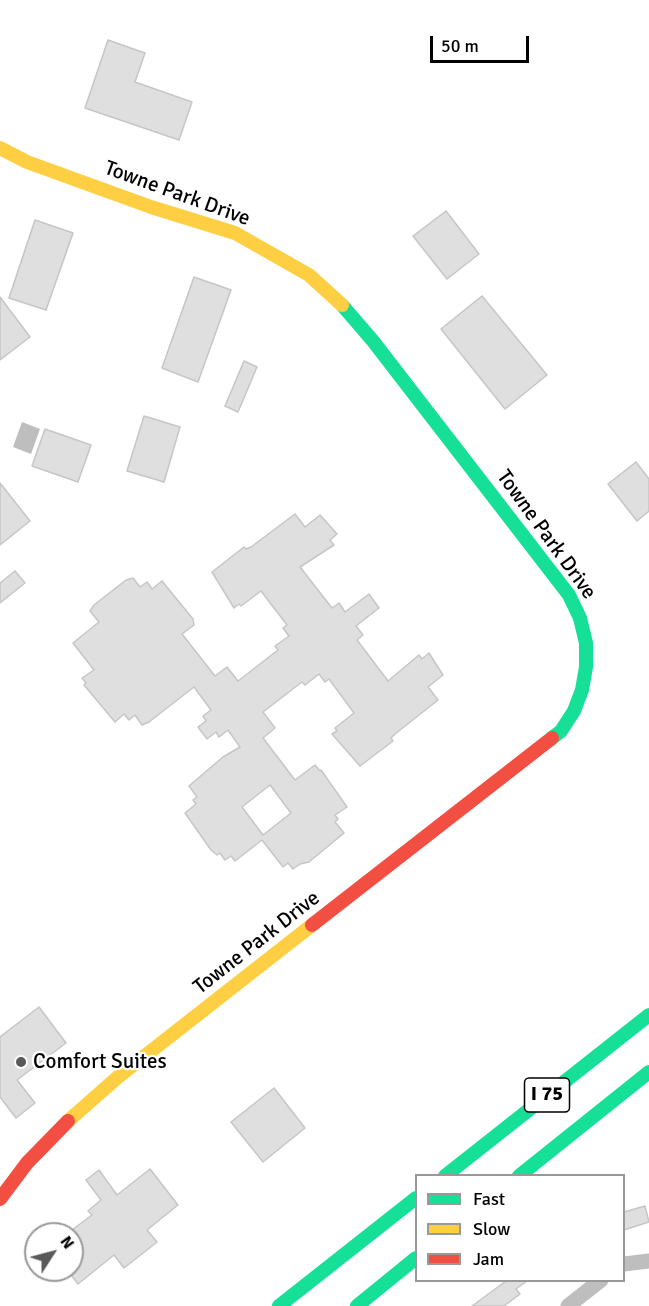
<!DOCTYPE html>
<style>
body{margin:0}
#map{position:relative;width:649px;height:1306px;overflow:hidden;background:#fff;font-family:Signika,sans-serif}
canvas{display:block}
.legend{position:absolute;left:415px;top:1174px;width:210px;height:108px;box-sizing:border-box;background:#fff;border:2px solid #999;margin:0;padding:8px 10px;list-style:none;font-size:18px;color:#000}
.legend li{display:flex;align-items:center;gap:12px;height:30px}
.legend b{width:30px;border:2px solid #999}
.north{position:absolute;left:24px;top:1222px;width:60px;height:60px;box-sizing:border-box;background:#fff;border:2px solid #999;border-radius:50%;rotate:54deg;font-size:16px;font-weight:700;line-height:24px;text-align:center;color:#000}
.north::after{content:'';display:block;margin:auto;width:21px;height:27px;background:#595959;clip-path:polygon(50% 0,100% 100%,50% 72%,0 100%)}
.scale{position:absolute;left:430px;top:36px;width:99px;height:27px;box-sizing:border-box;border:3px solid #000;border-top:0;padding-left:8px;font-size:18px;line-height:21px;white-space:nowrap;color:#000;-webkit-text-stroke:4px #fff;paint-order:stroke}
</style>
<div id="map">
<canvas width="649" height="1306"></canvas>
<ul class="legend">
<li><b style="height:8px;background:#16e098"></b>Fast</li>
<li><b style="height:8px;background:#ffcf43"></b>Slow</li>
<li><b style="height:8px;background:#f24e42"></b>Jam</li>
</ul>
<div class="north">N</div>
<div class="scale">50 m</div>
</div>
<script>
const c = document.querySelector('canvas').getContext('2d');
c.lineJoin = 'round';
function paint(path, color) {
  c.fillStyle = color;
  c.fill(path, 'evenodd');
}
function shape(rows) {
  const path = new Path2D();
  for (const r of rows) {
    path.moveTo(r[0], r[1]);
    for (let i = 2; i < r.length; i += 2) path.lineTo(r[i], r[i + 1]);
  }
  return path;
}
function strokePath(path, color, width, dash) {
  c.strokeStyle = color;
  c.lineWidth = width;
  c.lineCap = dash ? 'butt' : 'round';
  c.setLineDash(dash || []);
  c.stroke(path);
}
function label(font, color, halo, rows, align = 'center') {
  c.font = font + ' Signika,sans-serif';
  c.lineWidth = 4.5;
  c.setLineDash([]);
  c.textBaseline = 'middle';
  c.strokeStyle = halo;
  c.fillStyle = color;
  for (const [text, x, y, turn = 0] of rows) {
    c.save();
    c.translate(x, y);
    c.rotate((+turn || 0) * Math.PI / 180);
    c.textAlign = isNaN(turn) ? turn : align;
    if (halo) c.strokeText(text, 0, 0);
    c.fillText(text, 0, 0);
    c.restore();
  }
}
const water = shape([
 [22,422,40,429,31,454,13,447]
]);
const building = shape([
 [108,40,145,53,135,82,192,102,179,140,85,108,108,40],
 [446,211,479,254,447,279,413,236,446,211],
 [35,220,73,233,46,310,9,298,35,220],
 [194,277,231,290,198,382,162,368,194,277],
 [482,296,547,375,505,409,441,329,482,296],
 [0,297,30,337,0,360,0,297],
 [244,361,257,367,238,412,225,406,244,361],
 [144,416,180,427,164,482,127,471,144,416],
 [45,429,91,445,78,482,32,466,45,429],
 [636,462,649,479,649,511,637,521,608,484,636,462],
 [0,483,30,521,0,545,0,483],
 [295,514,305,527,320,515,337,534,330,540,334,545,300,567,332,608,339,603,345,612,369,594,379,608,356,626,363,635,357,640,388,681,419,655,422,659,429,653,443,675,428,687,438,700,395,734,391,738,393,741,360,766,332,734,337,731,335,728,354,713,329,679,325,682,319,674,305,685,302,682,263,712,275,728,263,738,295,780,315,765,320,771,321,770,347,807,335,815,338,819,335,822,344,833,309,862,300,864,293,869,288,863,283,867,262,840,235,861,231,856,225,860,220,853,217,855,211,850,185,813,196,804,193,800,197,797,189,786,223,757,240,747,228,730,219,737,216,732,207,739,198,727,206,721,203,716,211,710,194,687,149,722,142,725,135,715,129,720,124,714,115,722,84,685,86,683,82,678,94,670,73,643,99,622,90,611,94,605,126,580,133,578,140,587,147,582,152,589,162,581,193,619,194,625,182,634,215,676,227,667,238,681,278,650,275,646,289,636,283,628,287,625,261,591,241,606,239,604,234,608,212,572,244,547,246,549,251,547,295,514],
 [270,785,291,813,263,835,242,807,270,785],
 [15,571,25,583,0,603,0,583,15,571],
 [39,1007,66,1043,17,1080,35,1103,16,1118,0,1097,0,1037,39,1007],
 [274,1088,305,1128,263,1162,231,1122,274,1088],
 [150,1169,178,1205,147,1230,157,1242,124,1268,114,1255,78,1284,72,1276,72,1230,92,1215,88,1211,101,1200,86,1180,99,1170,117,1195,150,1169],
 [645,1206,649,1222,624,1230,624,1212,645,1206],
 [506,1281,527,1281,516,1289,520,1294,504,1306,472,1306,506,1281]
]);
const street = shape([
 [624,1264,649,1261],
 [568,1306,601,1280]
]);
const fast = shape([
 [342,305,373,341,569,595,580,618,586,643,586,667,582,690,574,711,561,731,552,738],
 [445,1176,649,1015],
 [519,1176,649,1072],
 [279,1306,416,1198],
 [357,1306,416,1258]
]);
const slow = shape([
 [0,148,27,162,151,207,235,233,309,275,342,305],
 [68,1121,118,1077,312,925]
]);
const jam = shape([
 [312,925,552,738],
 [0,1199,27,1163,68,1121]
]);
const markers = [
 [21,1062,6,"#595959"]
];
const shields = [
 [547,1095,45]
];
const shieldNames = [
 ["I 75",547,1095]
];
const streetNames = [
 ["Towne Park Drive",177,194,20],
 ["Towne Park Drive",546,535,54],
 ["Towne Park Drive",257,943,-38]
];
const poiNames = [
 ["Comfort Suites",33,1062]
];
paint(water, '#bebebe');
paint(building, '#dfdfdf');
strokePath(building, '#c6c6c6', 1.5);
strokePath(street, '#bebebe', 15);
strokePath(fast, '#16e098', 14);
strokePath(slow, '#ffcf43', 14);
strokePath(jam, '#f24e42', 14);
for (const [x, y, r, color] of markers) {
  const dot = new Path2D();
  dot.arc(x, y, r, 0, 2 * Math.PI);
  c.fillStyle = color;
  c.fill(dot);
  strokePath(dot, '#fff', 2);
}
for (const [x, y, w] of shields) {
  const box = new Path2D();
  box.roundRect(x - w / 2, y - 17, w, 34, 4.5);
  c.fillStyle = '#fff';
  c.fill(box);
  strokePath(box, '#000', 1.5);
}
label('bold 20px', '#000', null, shieldNames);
label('21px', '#000', '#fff', streetNames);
label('21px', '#000', '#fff', poiNames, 'left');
</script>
